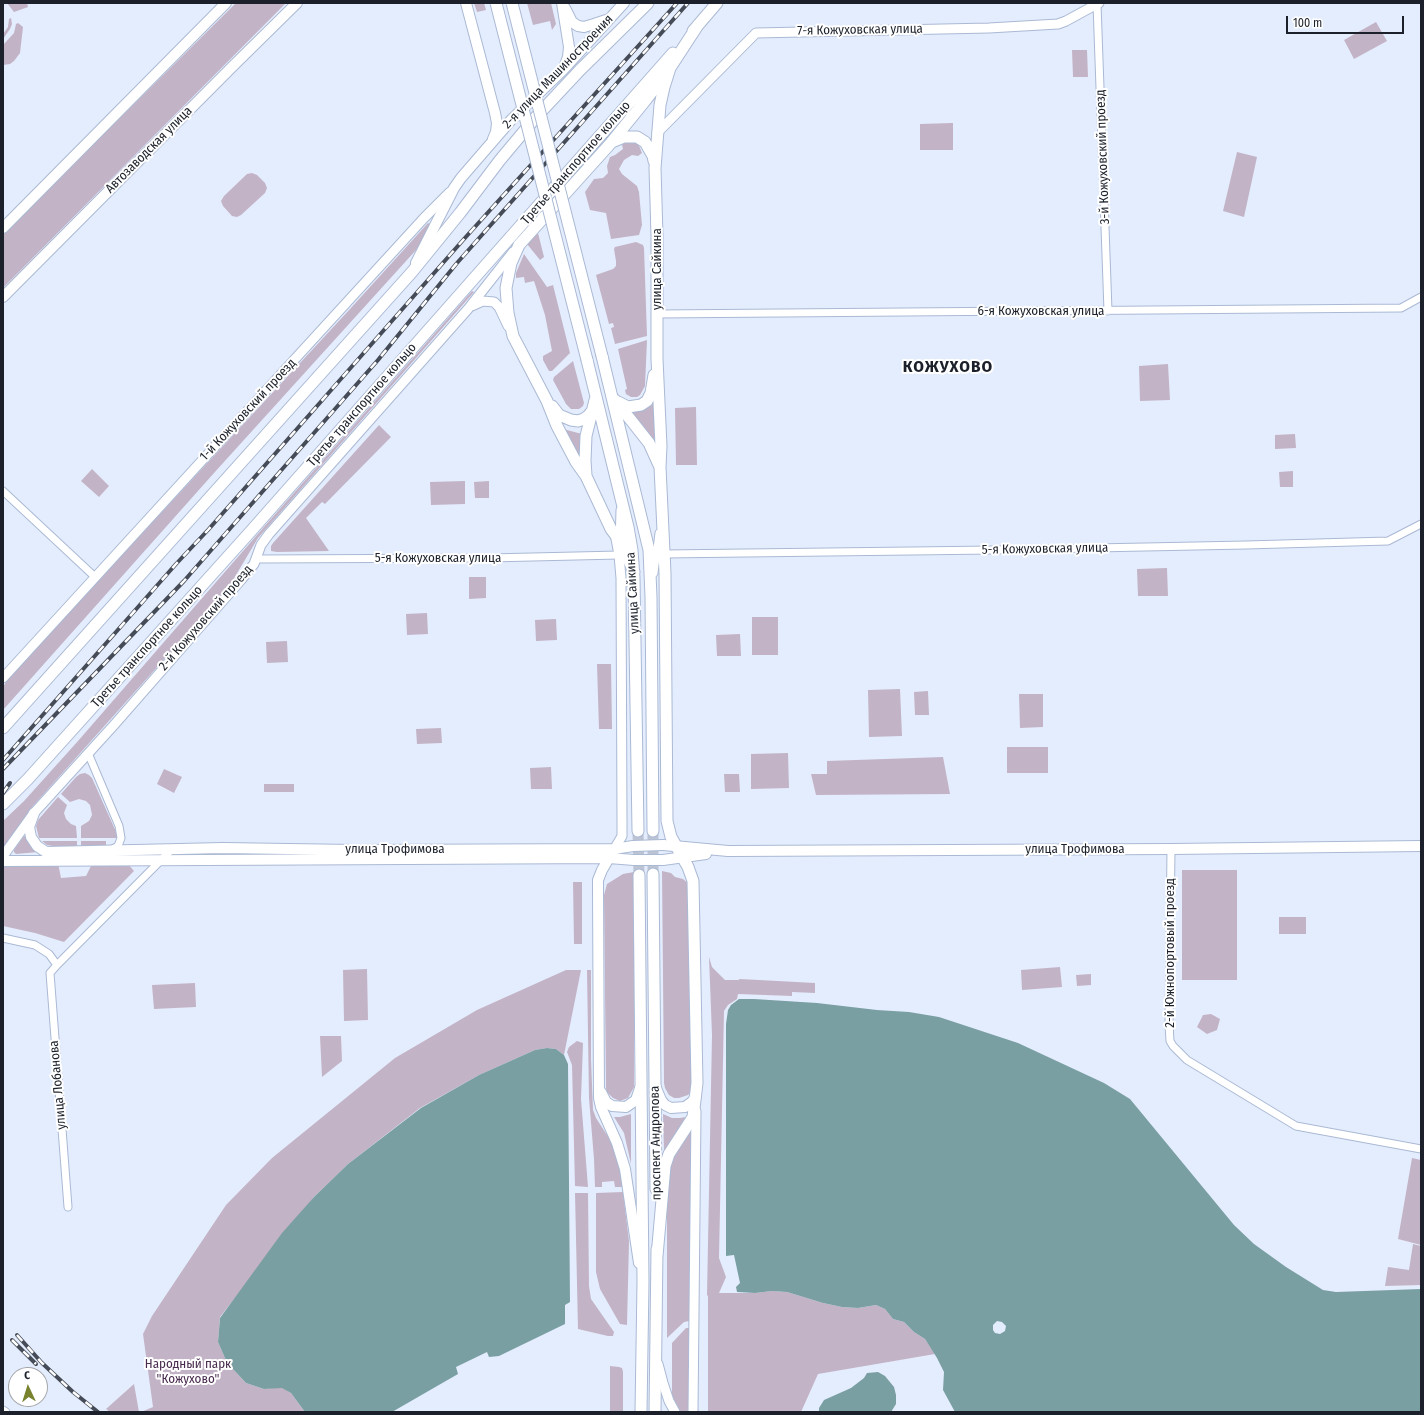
<!DOCTYPE html>
<meta charset="utf-8">
<style>
body{margin:0}
#map{position:relative;width:1424px;height:1415px;overflow:hidden;background:#e4edfe;font-family:"Fira Sans Condensed",sans-serif}
canvas{display:block}
.frame{position:absolute;inset:0;border:4px solid #1b202a;pointer-events:none}
.north{position:absolute;left:8px;top:1367px;width:40px;height:40px;box-sizing:border-box;background:#fff;border:1px solid #a4a6aa;border-radius:50%;rotate:356deg;font-size:11px;font-weight:700;line-height:16px;text-align:center;color:#1b202a}
.north::after{content:'';display:block;margin:auto;width:14px;height:18px;background:#79822d;clip-path:polygon(50% 0,100% 100%,50% 72%,0 100%)}
.scale{position:absolute;left:1286px;top:16px;width:118px;height:18px;box-sizing:border-box;border:2px solid #1b202a;border-top:0;padding-left:5px;font-size:12px;line-height:14px;white-space:nowrap;color:#1b202a;-webkit-text-stroke:3px #fff;paint-order:stroke}
</style>
<div id="map">
<canvas width="1424" height="1415"></canvas>
<div class="frame"></div>
<div class="north">С</div>
<div class="scale">100 m</div>
</div>
<script>
const c = document.querySelector('canvas').getContext('2d');
c.lineJoin = 'round';
function paint(path, color) {
  c.fillStyle = color;
  c.fill(path, 'evenodd');
}
function shape(rows) {
  const path = new Path2D();
  for (const r of rows) {
    path.moveTo(r[0], r[1]);
    for (let i = 2; i < r.length; i += 2) path.lineTo(r[i], r[i + 1]);
  }
  return path;
}
function strokePath(path, color, width, dash) {
  c.strokeStyle = color;
  c.lineWidth = width;
  c.lineCap = dash ? 'butt' : 'round';
  c.setLineDash(dash || []);
  c.stroke(path);
}
function label(font, color, halo, rows, align = 'center') {
  c.font = font + ' "Fira Sans Condensed",sans-serif';
  c.lineWidth = 4;
  c.setLineDash([]);
  c.textBaseline = 'middle';
  c.strokeStyle = halo;
  c.fillStyle = color;
  for (const [text, x, y, turn = 0] of rows) {
    c.save();
    c.translate(x, y);
    c.rotate((+turn || 0) * Math.PI / 180);
    c.textAlign = isNaN(turn) ? turn : align;
    if (halo) c.strokeText(text, 0, 0);
    c.fillText(text, 0, 0);
    c.restore();
  }
}
const green = shape([
 [7,3,27,3,28,7,14,12],
 [236,3,286,3,3,288,3,234],
 [474,3,484,3,486,10,477,12],
 [527,3,551,3,556,24,552,30,550,21,533,25],
 [11,18,12,24,10,29,3,39,3,34,8,27,9,19],
 [1376,22,1387,41,1354,59,1344,40],
 [18,23,23,27,20,53,14,61,10,64,3,65,3,45,14,33,16,24],
 [1072,50,1087,50,1088,77,1073,77],
 [953,123,953,150,920,150,920,124],
 [625,141,638,143,642,153,638,156,632,155,624,160,619,169,622,174,637,186,639,192,642,225,639,235,611,239,606,213,590,210,585,192,594,179,603,178,608,173,607,166,610,157,615,155,623,149,622,145],
 [1237,152,1257,157,1244,217,1223,211],
 [252,173,257,175,265,183,267,188,265,193,241,215,237,217,232,216,223,206,221,201,224,196,247,174],
 [428,223,430,224,424,237,416,250,214,473,3,710,3,687,6,682,99,580,350,309],
 [538,233,544,257,540,260,527,244],
 [636,242,643,245,644,248,647,336,615,344,611,328,614,327,613,323,609,324,596,275,613,269,616,266,616,261,614,249,615,247],
 [524,254,547,287,553,285,570,353,552,371,549,371,543,360,543,356,552,351,545,315,534,281,525,283,524,277,516,278,516,273],
 [472,291,474,292,258,538,233,580,226,590,32,807,3,848,3,821,24,801,78,741,263,528],
 [647,340,645,386,640,395,637,397,631,397,626,394,625,390,627,389,618,349],
 [573,361,584,403,583,406,579,409,571,409,566,404,553,380,554,377],
 [1168,364,1170,400,1140,401,1139,366],
 [654,398,658,449,631,413],
 [696,407,697,465,676,465,675,408],
 [379,425,391,437,325,504,322,502,306,518,329,551,277,552,271,551,271,546,273,543],
 [563,429,582,434,582,462],
 [1295,434,1296,448,1275,449,1275,435],
 [92,469,109,486,99,497,81,481],
 [1293,471,1293,487,1280,487,1279,472],
 [465,481,465,504,431,505,430,482],
 [489,481,489,498,475,498,474,482],
 [1167,568,1168,596,1138,596,1137,569],
 [469,577,486,577,486,598,469,599],
 [427,613,428,634,407,635,406,614],
 [752,617,778,617,778,655,752,655],
 [556,619,557,640,536,641,535,620],
 [740,634,741,656,717,656,716,635],
 [287,641,288,662,267,663,266,642],
 [597,664,611,664,612,729,599,729],
 [900,689,902,736,869,737,868,690],
 [928,691,929,715,915,715,914,692],
 [1019,694,1043,694,1043,727,1020,728],
 [441,728,442,743,417,744,416,729],
 [1007,747,1048,747,1048,773,1007,773],
 [788,753,789,788,751,789,751,754],
 [943,757,950,794,816,795,811,774,827,774,827,761],
 [551,767,552,789,531,789,530,768],
 [164,769,182,777,174,793,157,784],
 [85,773,89,775,92,778,117,834,117,838,81,838,81,826,89,821,92,815,90,805,86,801,79,799,70,802,61,794,76,777,80,774],
 [739,774,740,792,725,792,724,774],
 [264,784,294,784,294,792,264,792],
 [58,797,67,805,64,813,66,819,71,824,76,826,77,838,39,838,36,826,38,820],
 [24,836,26,837,30,845,38,852,16,854,14,852,14,850],
 [42,841,77,841,77,846,53,846,47,845],
 [81,841,106,841,106,846,81,846],
 [58,863,61,878,86,876,92,864,127,863,134,871,64,942,35,933,3,926,3,866],
 [1182,870,1237,870,1237,980,1182,980],
 [662,871,671,873,675,877,683,879,690,885,693,1085,691,1092,688,1095,679,1098,674,1098,669,1095,665,1088,664,1083],
 [634,872,634,1087,628,1098,620,1101,613,1098,607,1092,606,1088,604,895,607,884,623,874],
 [573,882,582,882,582,944,574,944],
 [1279,917,1306,917,1306,934,1279,934],
 [709,957,712,967,725,980,738,980,740,979,815,983,815,993,792,992,792,996,738,994,737,999,728,1005,724,1011,719,1258,726,1277,719,1293,755,1293,772,1291,787,1292,823,1303,842,1307,858,1308,876,1305,885,1309,893,1319,904,1322,914,1332,925,1339,935,1354,818,1374,801,1412,708,1412,708,1296,707,1295,712,1035],
 [1060,967,1062,987,1022,990,1021,970],
 [367,969,368,1020,344,1021,343,970],
 [566,970,581,970,564,1055,556,1049,547,1048,535,1050,479,1075,420,1108,348,1164,314,1197,220,1317,218,1342,228,1365,232,1368,246,1383,264,1389,282,1387,291,1393,305,1412,141,1412,153,1407,143,1334,152,1316,226,1205,272,1158,395,1058,477,1010],
 [587,970,591,970,591,1059,593,1110,596,1118,616,1149,624,1187,615,1187,614,1181,602,1182,602,1187,595,1187,594,1159,589,1098],
 [1091,974,1091,985,1077,986,1076,975],
 [195,983,196,1007,154,1009,152,985],
 [1211,1014,1220,1019,1217,1030,1207,1034,1197,1027,1203,1015],
 [320,1036,341,1036,342,1061,322,1077],
 [577,1041,583,1043,581,1099,588,1187,575,1186,572,1065,567,1052,569,1047],
 [631,1114,631,1164,624,1133,614,1117,620,1117],
 [663,1114,672,1118,680,1118,686,1117,664,1153],
 [691,1128,689,1321,684,1322,667,1338,667,1178,673,1157],
 [1412,1158,1421,1160,1421,1245,1398,1239],
 [623,1192,629,1241,627,1325,620,1324,600,1289,596,1272,596,1193],
 [575,1193,588,1193,589,1286,591,1299,614,1332,613,1336,608,1336,578,1329],
 [1413,1244,1421,1246,1421,1285,1385,1286,1388,1267,1409,1270],
 [686,1328,689,1328,688,1412,678,1412,672,1400,672,1343],
 [610,1366,619,1367,622,1368,623,1372,623,1412,610,1412],
 [134,1384,139,1412,110,1412,106,1409]
]);
const water = shape([
 [739,999,754,999,817,1003,877,1010,909,1012,939,1017,1018,1043,1104,1083,1130,1099,1234,1225,1254,1244,1286,1267,1323,1290,1336,1292,1421,1289,1421,1412,955,1412,943,1390,944,1372,937,1358,925,1339,914,1332,904,1322,893,1319,885,1309,876,1305,858,1308,842,1307,823,1303,787,1292,772,1291,755,1293,737,1292,736,1287,740,1283,734,1255,726,1256,726,1024,728,1010,731,1005],
 [997,1321,1002,1322,1006,1326,1005,1331,1000,1334,995,1333,993,1330,993,1325],
 [547,1048,556,1049,564,1055,568,1064,570,1302,565,1305,565,1324,499,1356,489,1357,487,1352,456,1367,458,1374,392,1412,305,1412,291,1393,282,1388,264,1389,246,1383,232,1368,228,1365,218,1342,220,1318,282,1233,314,1197,348,1164,421,1108,479,1075,535,1050],
 [878,1372,885,1376,894,1387,896,1395,896,1404,891,1412,819,1412,819,1408,824,1400,851,1388,864,1378,867,1373]
]);
const primaryTunnel = shape([
 [638,831,639,875],
 [653,831,653,874]
]);
const minor = shape([
 [1097,4,1108,311],
 [657,314,1401,308,1421,297],
 [3,491,94,576],
 [664,554,993,550,1246,545,1388,541,1421,524],
 [257,559,489,558,619,555],
 [654,573,659,533],
 [88,753,119,826,121,838,118,846,111,850],
 [1171,849,1169,1024,1170,1041,1173,1046,1187,1060,1296,1126,1421,1149],
 [3,938,35,945,49,954,57,965],
 [68,1207,50,973,57,965,172,849],
 [3,1410,6,1412]
]);
const tertiary = shape([
 [657,133,756,33,989,28,1058,24,1066,21,1099,3],
 [472,306,483,301,494,302,499,307,508,326],
 [620,545,621,510],
 [3,678,424,218,450,192],
 [612,853,622,836,622,821,621,578,619,555,616,539],
 [3,856,34,813,114,725,241,580,254,564,261,545,269,534,468,309,513,252],
 [658,1364,663,1383,669,1401,675,1412],
 [693,1412,696,1111]
]);
const secondary = shape([
 [466,3,495,113,497,123,496,132,493,139],
 [562,3,569,47,568,57,565,65],
 [565,8,572,22,578,26,584,27,594,24,606,20],
 [3,228,226,3],
 [416,263,454,188,461,178,512,119,563,70,624,3],
 [3,297,233,66,297,3],
 [34,813,29,827,31,837,37,846,46,852,223,848,354,850,614,849,633,846],
 [663,845,728,851,1171,849,1421,846],
 [609,858,602,870,598,880,598,889,599,1098,601,1107,617,1143,625,1169,639,1263],
 [663,860,706,854],
 [3,861,609,858,634,860],
 [656,1088,661,1100,665,1105,671,1108,685,1107,692,1102,696,1096],
 [601,1092,606,1102,612,1106,626,1107,636,1100,640,1088]
]);
const primary = shape([
 [693,31,717,3],
 [612,142,624,137,637,137,645,142,653,156,654,161],
 [602,356,649,550,651,597,653,831],
 [587,360,628,527,632,550,634,578,638,831],
 [615,400,649,443,659,465],
 [618,402,628,407,641,405,647,401,651,393,654,375],
 [552,406,559,415,571,420,578,421,584,419,588,416,593,410],
 [586,475,585,461,586,436,595,400],
 [634,572,620,541,611,529,586,476,576,462,557,426,547,401,513,336,508,313,506,288,511,263,519,245,610,144,645,101,665,75],
 [3,728,412,272,460,213,500,160,536,117,580,70,648,3],
 [3,804,28,779,251,531,673,53],
 [653,874,656,1189],
 [639,875,643,1282,641,1412],
 [657,1256,665,1166,669,1154,693,1117,697,1083,693,881,688,867,671,837,667,821,665,573,660,467,661,446,657,359,657,236,655,168,660,105,664,87,670,68,698,25],
 [655,1412,657,1249]
]);
const rail = shape([
 [3,760,176,564,208,530,464,239,677,3],
 [3,769,184,581,378,360,457,263,688,3],
 [3,793,10,783],
 [17,1335,42,1363,73,1392,98,1412],
 [12,1340,36,1364]
]);
const secondaryBridge = shape([
 [633,846,663,845],
 [634,860,663,860]
]);
const primaryBridge = shape([
 [496,3,587,360],
 [512,3,602,356]
]);
const streetNames = [
 ["7-я Кожуховская улица",860,30,-1],
 ["2-я улица Машиностроения",558,72,-46],
 ["Автозаводская улица",149,150,-45],
 ["3-й Кожуховский проезд",1103,157,-92],
 ["Третье транспортное кольцо",576,163,-49],
 ["улица Сайкина",657,269,-90],
 ["6-я Кожуховская улица",1041,311],
 ["Третье транспортное кольцо",362,405,-49],
 ["1-й Кожуховский проезд",248,410,-47],
 ["5-я Кожуховская улица",1045,549,-1],
 ["5-я Кожуховская улица",438,558],
 ["улица Сайкина",633,593,-93],
 ["2-й Кожуховский проезд",206,618,-49],
 ["Третье транспортное кольцо",147,647,-48],
 ["улица Трофимова",395,849],
 ["улица Трофимова",1075,849],
 ["2-й Южнопортовый проезд",1170,953,-90],
 ["улица Лобанова",58,1085,-95],
 ["проспект Андропова",656,1143,-91]
];
const parkNames = [
 ["Народный парк",188,1364],
 ["\"Кожухово\"",188,1379]
];
const districtNames = [
 ["КОЖУХОВО",948,367]
];
paint(green, '#c3b3c6');
paint(water, '#7a9fa3');
strokePath(primaryTunnel, '#bcc4d4', 11, [11, 5.5]);
strokePath(minor, '#aab9d4', 9);
strokePath(tertiary, '#aab9d4', 11);
strokePath(secondary, '#aab9d4', 12);
strokePath(primary, '#aab9d4', 13);
strokePath(minor, '#fff', 7);
strokePath(tertiary, '#fff', 9);
strokePath(secondary, '#fff', 10);
strokePath(primary, '#fff', 11);
strokePath(rail, '#464c57', 4);
strokePath(rail, '#fff', 2.5, [8]);
strokePath(secondaryBridge, '#aab9d4', 12, []);
strokePath(primaryBridge, '#aab9d4', 13, []);
strokePath(secondaryBridge, '#fff', 10);
strokePath(primaryBridge, '#fff', 11);
label('13px', '#1b202a', '#fff', streetNames);
label('13px', '#482b4e', '#fff', parkNames);
c.letterSpacing = '1px';
label('bold 17px', '#1b202a', '#fff', districtNames);
c.letterSpacing = '0px';
</script>
